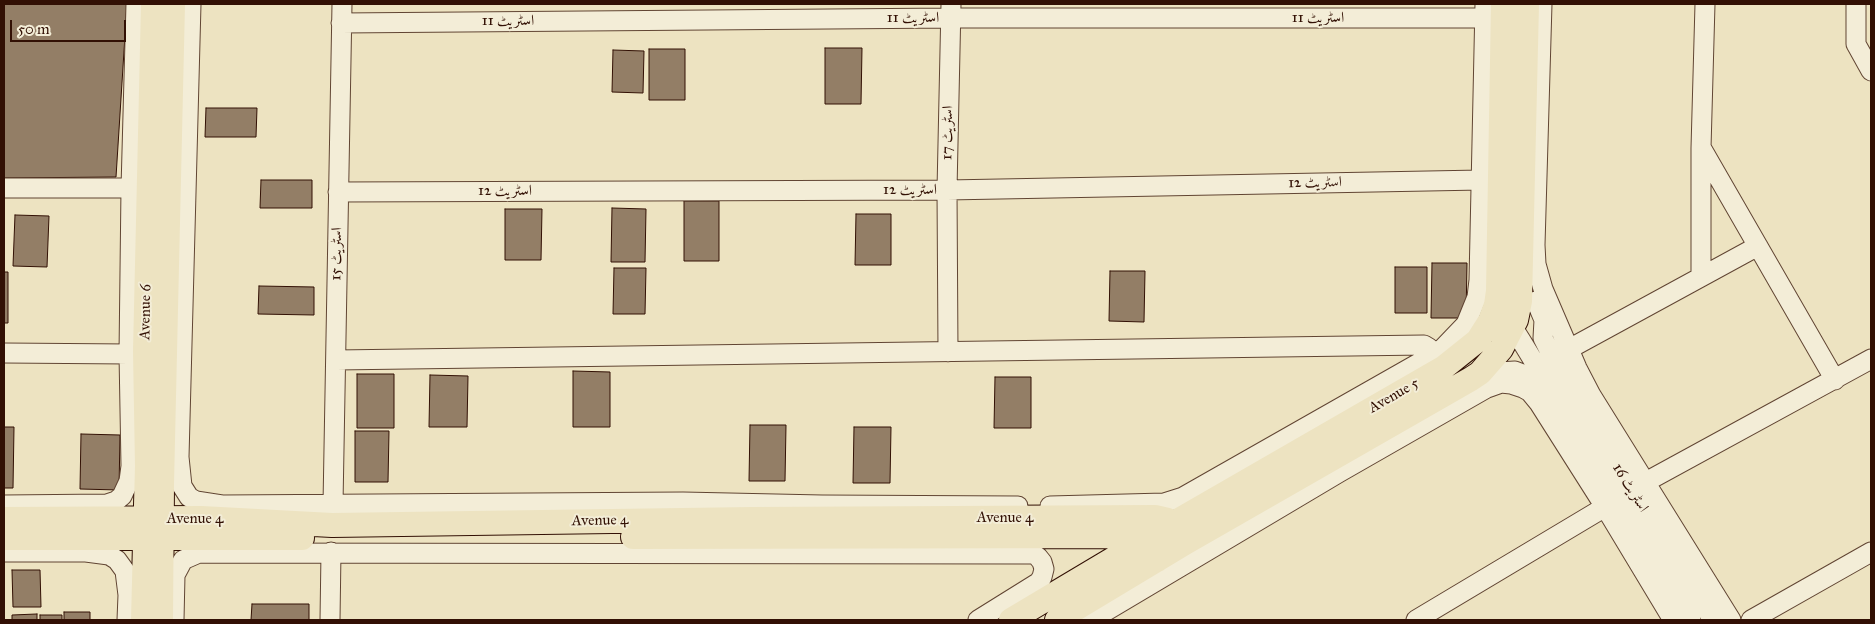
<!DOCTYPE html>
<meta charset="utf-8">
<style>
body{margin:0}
#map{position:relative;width:1875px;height:624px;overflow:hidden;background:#ede3c1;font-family:"IM FELL Great Primer",serif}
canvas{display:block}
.frame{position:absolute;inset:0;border:5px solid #321004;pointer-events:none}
.scale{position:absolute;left:10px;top:20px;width:116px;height:22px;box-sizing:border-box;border:2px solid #321004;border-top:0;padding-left:6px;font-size:15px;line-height:18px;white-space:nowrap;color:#321004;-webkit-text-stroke:4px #f3edd7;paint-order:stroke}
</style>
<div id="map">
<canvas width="1875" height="624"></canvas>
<div class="frame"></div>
<div class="scale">50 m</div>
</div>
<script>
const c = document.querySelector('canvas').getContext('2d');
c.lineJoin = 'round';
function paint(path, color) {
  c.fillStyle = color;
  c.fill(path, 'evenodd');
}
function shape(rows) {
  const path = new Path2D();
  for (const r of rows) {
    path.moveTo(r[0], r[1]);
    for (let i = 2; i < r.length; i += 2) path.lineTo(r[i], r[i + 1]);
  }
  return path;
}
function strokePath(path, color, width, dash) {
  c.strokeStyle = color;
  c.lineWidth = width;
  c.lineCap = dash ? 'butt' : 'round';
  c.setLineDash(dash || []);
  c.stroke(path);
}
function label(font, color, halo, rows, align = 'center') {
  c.font = font + ' "IM FELL Great Primer",Amiri,serif';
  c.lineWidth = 4;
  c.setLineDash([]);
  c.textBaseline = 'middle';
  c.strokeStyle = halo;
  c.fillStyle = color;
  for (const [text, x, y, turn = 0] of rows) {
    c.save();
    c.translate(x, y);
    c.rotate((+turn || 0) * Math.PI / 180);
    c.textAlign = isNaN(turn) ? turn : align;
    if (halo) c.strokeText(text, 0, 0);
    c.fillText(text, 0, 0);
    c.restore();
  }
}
const building = shape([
 [4,4,127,4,116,177,4,178,4,4],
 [825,48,862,48,861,104,825,104,825,48],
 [649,49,685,49,685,100,649,100,649,49],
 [613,50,644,51,643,93,612,92,613,50],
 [206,108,257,108,256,137,205,137,206,108],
 [261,180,312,180,312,208,260,208,261,180],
 [684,201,719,201,719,261,684,261,684,201],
 [612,208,646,209,645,262,611,262,612,208],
 [505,209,542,209,541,260,505,260,505,209],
 [856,214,891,214,891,265,855,265,856,214],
 [15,215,49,216,47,267,13,266,15,215],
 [1432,263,1467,263,1466,318,1431,318,1432,263],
 [1395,267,1427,267,1427,313,1395,313,1395,267],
 [614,268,646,268,645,314,613,314,614,268],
 [1110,271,1145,271,1144,322,1109,321,1110,271],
 [4,272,8,272,8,323,4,323,4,272],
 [259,286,314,287,314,315,258,314,259,286],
 [573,371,610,372,610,427,573,427,573,371],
 [357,374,394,374,394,428,357,428,357,374],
 [430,375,468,376,467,427,429,427,430,375],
 [995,377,1031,377,1031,428,994,428,995,377],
 [750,425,786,425,785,481,749,481,750,425],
 [4,427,14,427,13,488,4,488,4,427],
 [854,427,891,427,890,483,853,483,854,427],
 [355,431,389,431,388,482,355,482,355,431],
 [81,434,120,435,119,490,80,489,81,434],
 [12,570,40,570,41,607,13,607,12,570],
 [252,604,309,604,309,620,251,620,252,604],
 [64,612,90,612,90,620,64,620,64,612],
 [37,614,37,620,12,620,12,615,37,614],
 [40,615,62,615,62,620,40,620,40,615]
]);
const minor = shape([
 [191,4,179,457,182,486,189,497,196,501,222,505,683,502,822,505,1018,506],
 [1542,4,1535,245,1536,264,1543,289,1577,368,1591,395,1731,620],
 [1856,4,1856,44,1871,71],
 [341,23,951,18,1485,18],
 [1702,149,1835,380],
 [4,188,131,188],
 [338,192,947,190,1481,180],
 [1701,276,1701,148,1705,4],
 [1536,301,1544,320,1543,338,1551,354,1591,425,1713,620],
 [1501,325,1517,334,1522,342,1691,620],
 [1569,349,1758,246],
 [948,352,947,190,951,4],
 [4,353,129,354],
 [336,360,1424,345,1429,348,1433,355,1443,348,1466,324,1477,297,1479,280,1485,4],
 [1480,373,1515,371,1546,383],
 [333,504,342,4],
 [4,505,107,504,116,501,122,496,129,481,131,466,129,354,131,188,136,4],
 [1050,506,1164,503,1183,497,1433,355],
 [4,552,86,552,109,555,117,560,125,571,128,595,127,620],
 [174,620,175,575,183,560,199,553,1034,554,1038,557,1042,562,1044,569,1042,577,1039,582,978,620],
 [330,620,331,552],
 [1091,620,1340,472,1487,388,1501,383,1511,384,1523,388,1530,392,1539,403,1605,507,1673,620],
 [1416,620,1605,507,1631,490,1871,359],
 [1751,620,1871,552]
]);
const major = shape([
 [4,519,201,518,332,525,752,519,1155,517,1168,520,1185,543],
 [633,537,1131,536,1138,536,1146,541,1157,560],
 [4,538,302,538],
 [143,620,147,466,145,351,153,4],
 [161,620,162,484,173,4],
 [1011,620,1172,524,1443,368,1478,340,1490,321,1496,305,1498,291,1503,4],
 [1057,620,1185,543,1471,379,1480,373,1501,349,1516,320,1520,301,1527,4]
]);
const streetNames = [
 ["اسٹریٹ 11",913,18],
 ["اسٹریٹ 11",1318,18],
 ["اسٹریٹ 11",508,21],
 ["اسٹریٹ 17",948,133,-89],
 ["اسٹریٹ 12",1315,183,-1],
 ["اسٹریٹ 12",910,190],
 ["اسٹریٹ 12",505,191],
 ["اسٹریٹ 15",337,254,-89],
 ["Avenue 6",146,312,-89],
 ["Avenue 5",1394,396,-30],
 ["اسٹریٹ 16",1630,488,58],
 ["Avenue 4",1005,518],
 ["Avenue 4",195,519],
 ["Avenue 4",600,521,-1]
];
paint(building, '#937e66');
strokePath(building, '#321004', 1);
strokePath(minor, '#614533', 21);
strokePath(major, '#321004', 26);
strokePath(minor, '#f3edd7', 19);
strokePath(major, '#ede3c1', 24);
label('15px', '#321004', '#f3edd7', streetNames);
</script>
